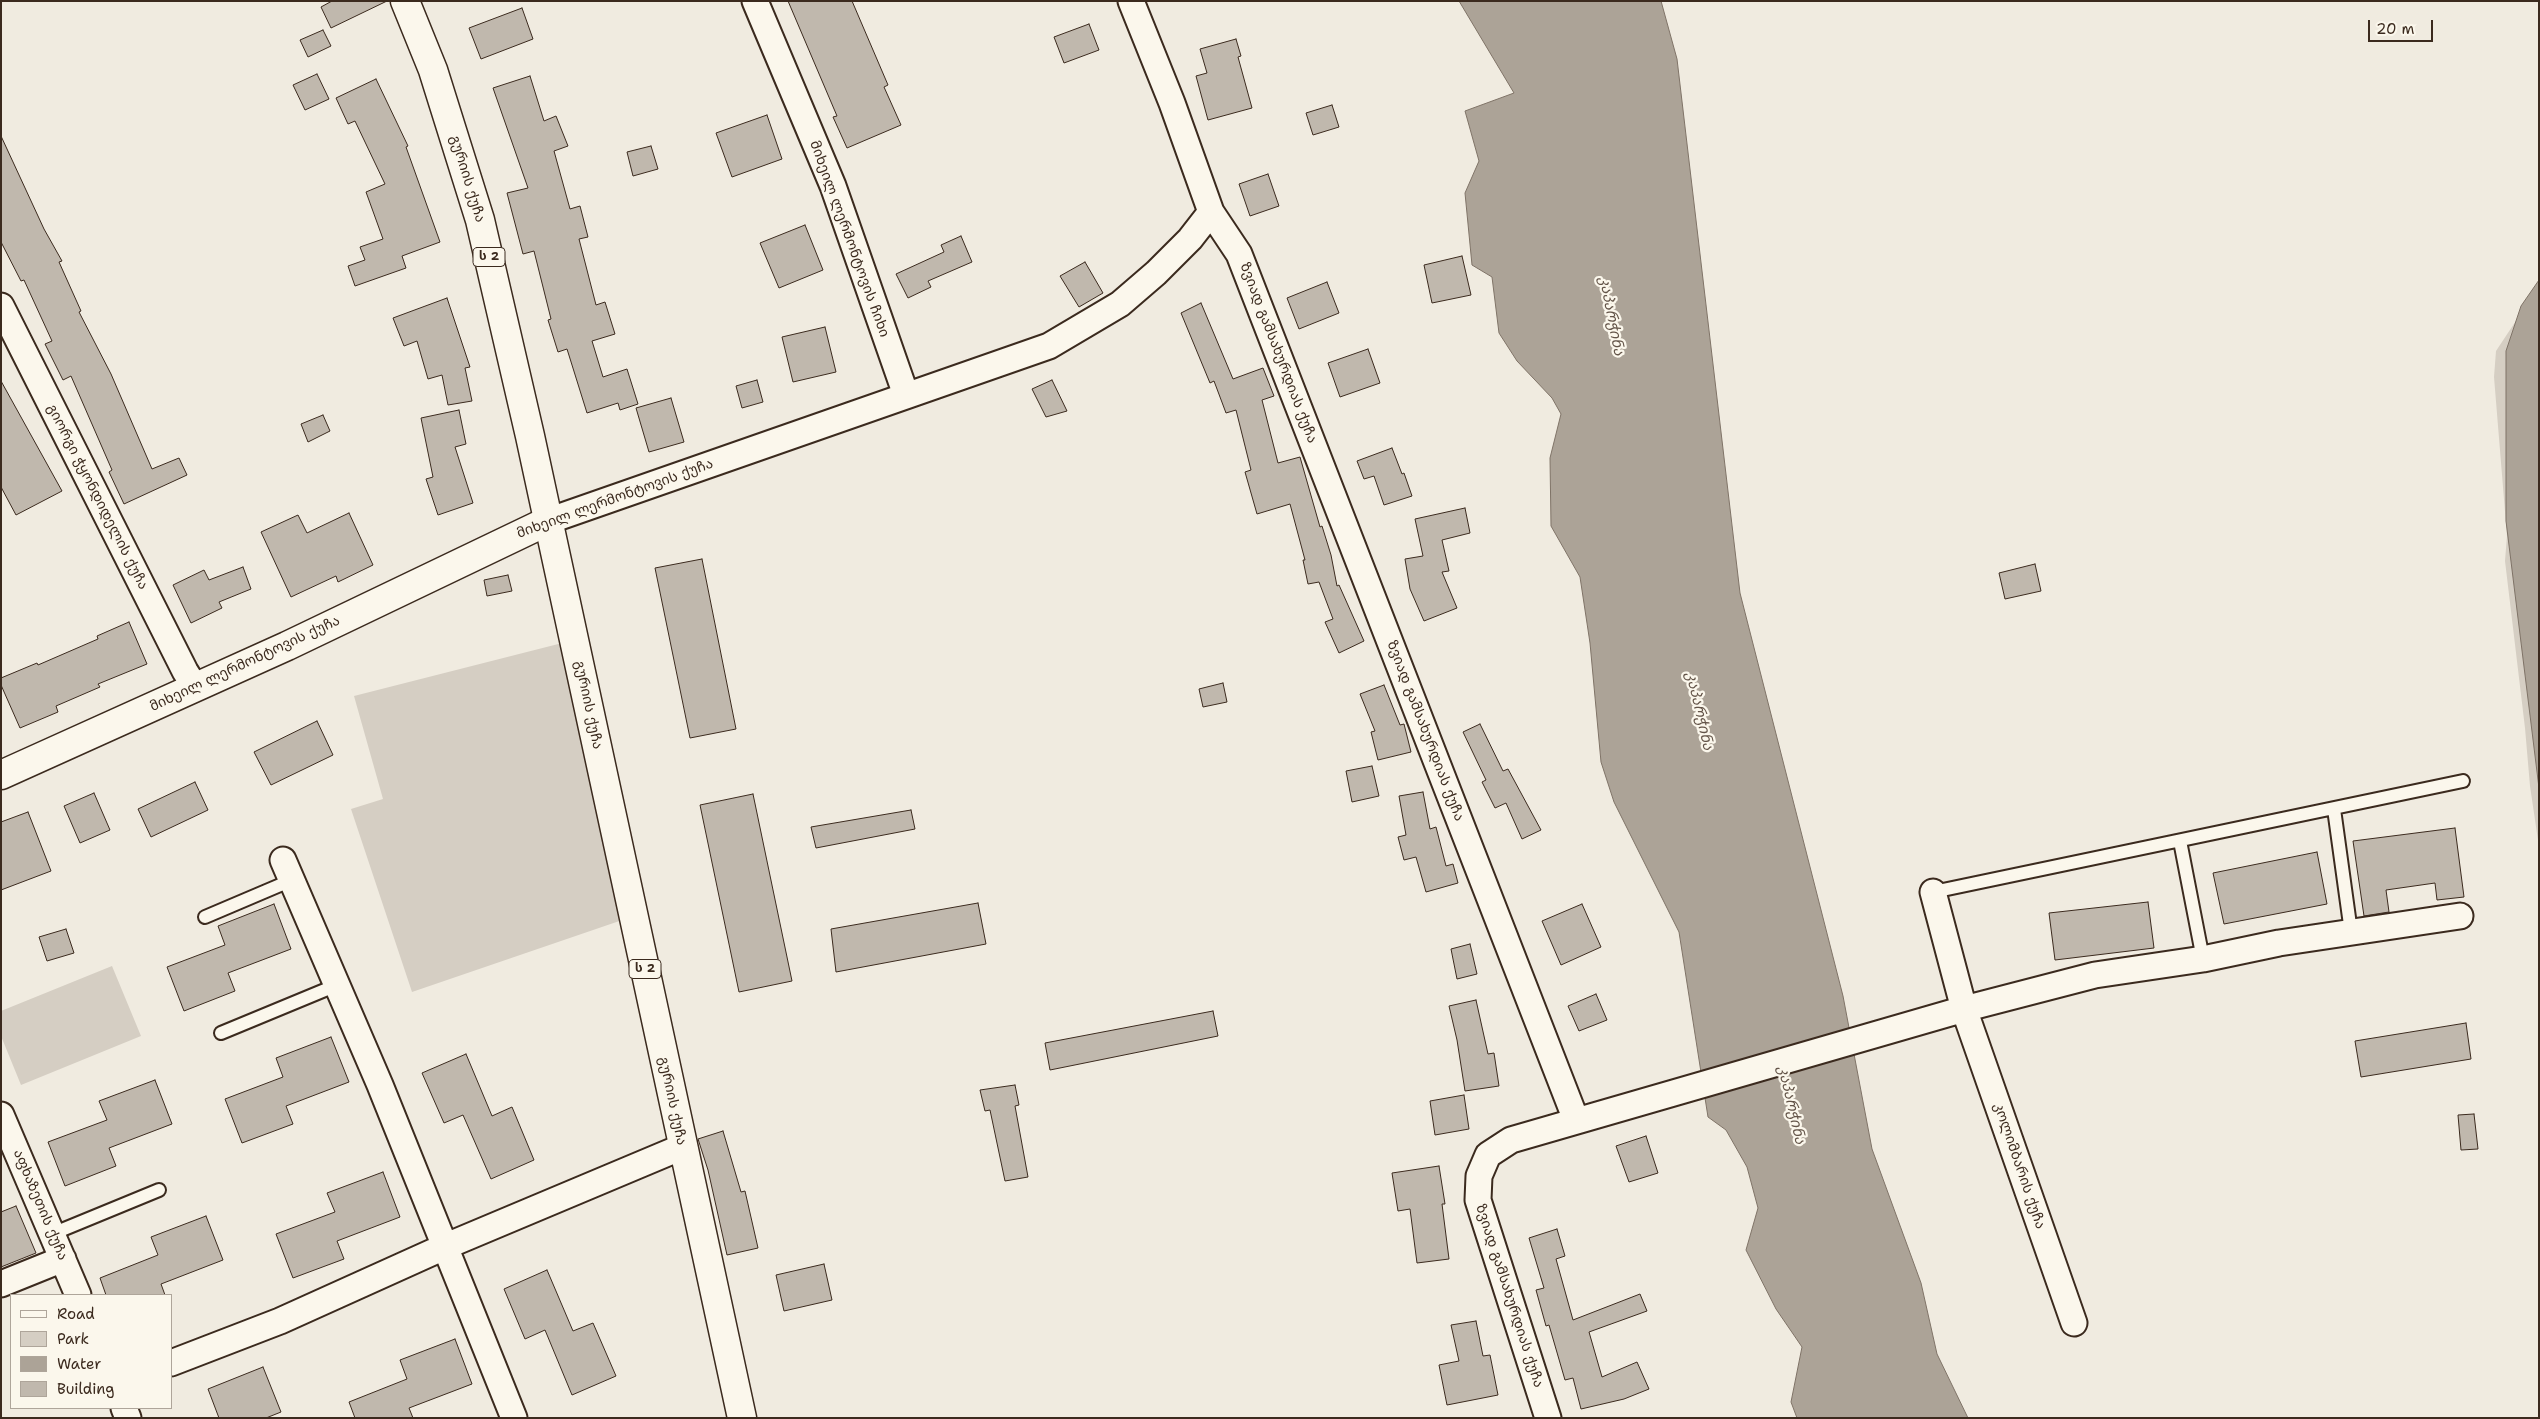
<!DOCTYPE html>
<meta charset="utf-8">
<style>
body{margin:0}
#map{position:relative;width:2540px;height:1419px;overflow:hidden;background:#f0ebe0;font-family:"Shantell Sans",sans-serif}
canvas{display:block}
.frame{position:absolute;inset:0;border:2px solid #3b2a1e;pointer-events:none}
.legend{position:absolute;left:10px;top:1294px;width:162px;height:115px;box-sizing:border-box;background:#fbf7ec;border:1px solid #aea59a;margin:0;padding:6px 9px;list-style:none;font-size:15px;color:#3b2a1e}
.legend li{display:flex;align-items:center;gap:10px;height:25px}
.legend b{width:25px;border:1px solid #aea59a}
.scale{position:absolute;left:2368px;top:20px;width:65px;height:22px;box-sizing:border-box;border:2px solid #3b2a1e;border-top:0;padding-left:6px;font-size:15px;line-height:18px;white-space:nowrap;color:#3b2a1e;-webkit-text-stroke:4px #fbf7ec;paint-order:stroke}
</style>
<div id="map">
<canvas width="2540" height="1419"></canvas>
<div class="frame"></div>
<ul class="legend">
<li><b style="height:6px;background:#fbf7ec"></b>Road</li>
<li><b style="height:14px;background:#d5cec3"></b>Park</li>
<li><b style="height:14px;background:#aca397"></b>Water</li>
<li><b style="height:14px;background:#c0b8ad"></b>Building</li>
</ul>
<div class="scale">20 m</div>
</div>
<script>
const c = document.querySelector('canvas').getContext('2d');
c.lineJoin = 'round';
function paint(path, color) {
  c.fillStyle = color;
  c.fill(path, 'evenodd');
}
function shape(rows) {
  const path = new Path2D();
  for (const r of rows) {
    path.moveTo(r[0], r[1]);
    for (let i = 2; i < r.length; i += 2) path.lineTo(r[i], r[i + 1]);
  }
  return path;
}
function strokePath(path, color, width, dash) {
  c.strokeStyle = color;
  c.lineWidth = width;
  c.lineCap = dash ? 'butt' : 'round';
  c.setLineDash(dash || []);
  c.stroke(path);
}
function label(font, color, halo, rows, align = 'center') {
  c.font = font + ' "Shantell Sans","Noto Sans Georgian",sans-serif';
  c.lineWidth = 4.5;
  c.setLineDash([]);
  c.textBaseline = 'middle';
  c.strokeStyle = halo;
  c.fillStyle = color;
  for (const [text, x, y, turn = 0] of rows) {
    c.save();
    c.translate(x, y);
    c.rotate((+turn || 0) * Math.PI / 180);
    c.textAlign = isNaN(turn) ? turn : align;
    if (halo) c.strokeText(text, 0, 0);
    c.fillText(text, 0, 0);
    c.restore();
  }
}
const green = shape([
 [2539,286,2539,847,2530,786,2525,728,2505,561,2507,536,2494,377,2496,351],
 [574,640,634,916,412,992,351,809,383,799,354,696],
 [112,966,141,1036,21,1085,1,1036,1,1011]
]);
const water = shape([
 [1459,1,1661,1,1677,59,1740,593,1843,996,1872,1149,1921,1283,1937,1354,1968,1418,1797,1418,1791,1402,1802,1347,1776,1309,1746,1250,1758,1208,1747,1167,1726,1130,1708,1117,1679,932,1614,802,1601,762,1590,643,1580,577,1551,526,1550,458,1561,414,1552,398,1517,361,1499,333,1492,277,1472,265,1465,193,1479,161,1465,111,1514,93,1459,1],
 [2539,280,2539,788,2506,521,2506,351,2521,306,2539,280]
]);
const building = shape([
 [332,1,387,1,331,28,321,7,332,1],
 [788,1,852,1,888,85,884,87,901,125,847,148,833,117,837,116,788,1],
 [522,8,533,39,481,59,469,28,522,8],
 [1089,24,1099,50,1064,63,1054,37,1089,24],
 [323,30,331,46,308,57,300,40,323,30],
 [1236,39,1241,56,1238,57,1252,108,1208,120,1196,76,1207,73,1200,49,1236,39],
 [317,74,329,99,305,110,293,85,317,74],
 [530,76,544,121,556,116,568,146,554,151,570,209,580,206,588,237,579,239,596,305,605,302,615,334,592,341,603,377,627,369,638,404,620,410,618,403,587,413,567,349,558,352,548,320,551,319,534,251,523,254,507,193,528,188,493,88,530,76],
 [376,79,408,146,406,147,440,242,402,256,406,268,355,286,348,266,365,260,360,247,383,239,366,192,385,184,355,121,348,124,336,98,376,79],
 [1332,105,1339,127,1313,135,1306,113,1332,105],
 [767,115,782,159,732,177,716,133,767,115],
 [1,136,44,229,62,261,59,262,81,311,79,312,111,374,152,469,179,458,187,475,124,504,109,472,112,470,71,376,63,380,45,344,52,341,24,280,21,281,1,242,1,136],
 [651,146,658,169,633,176,627,152,651,146],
 [1268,174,1279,206,1250,216,1239,184,1268,174],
 [805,225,823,270,779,288,760,243,805,225],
 [961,236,972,262,928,281,931,287,908,298,896,274,944,252,941,245,961,236],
 [1462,256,1471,295,1432,303,1424,265,1462,256],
 [1085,262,1103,293,1079,307,1060,276,1085,262],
 [1327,282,1339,313,1299,329,1287,298,1327,282],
 [447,298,470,367,465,368,472,401,448,405,442,375,428,379,417,341,404,346,393,318,447,298],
 [1201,303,1233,379,1263,368,1274,396,1262,400,1278,463,1300,457,1320,527,1322,526,1331,555,1337,586,1339,585,1364,641,1339,653,1325,622,1333,619,1319,582,1308,584,1303,560,1305,560,1290,504,1257,514,1245,472,1251,470,1236,410,1226,413,1214,381,1210,383,1181,313,1201,303],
 [825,327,836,372,793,382,782,337,825,327],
 [1368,349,1380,383,1340,397,1328,363,1368,349],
 [757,380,763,402,742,408,736,386,757,380],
 [1052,380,1067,411,1046,417,1032,389,1052,380],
 [1,381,62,491,16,515,1,487,1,381],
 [671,398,684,442,649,452,636,408,671,398],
 [459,410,466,444,455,447,473,503,438,515,426,479,433,477,421,418,459,410],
 [323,415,330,431,308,442,301,424,323,415],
 [1392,448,1402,474,1404,473,1412,496,1384,505,1374,476,1364,479,1357,461,1392,448],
 [1465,508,1470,533,1442,540,1449,571,1442,572,1457,608,1424,621,1410,589,1405,559,1423,556,1415,519,1465,508],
 [349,513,373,565,338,582,336,576,291,597,261,532,298,515,307,533,349,513],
 [702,559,736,729,690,738,655,568,702,559],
 [2035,564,2041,591,2005,599,1999,573,2035,564],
 [243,567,251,589,219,602,222,608,191,623,173,585,204,570,209,580,243,567],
 [508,575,512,591,487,596,484,580,508,575],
 [129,622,147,664,98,684,100,687,56,706,58,712,20,728,1,685,1,678,37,663,38,665,98,639,97,636,129,622],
 [1223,683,1227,702,1203,707,1199,689,1223,683],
 [1384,685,1400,725,1404,724,1411,752,1378,760,1371,732,1375,731,1360,694,1384,685],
 [317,721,333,755,271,785,254,752,317,721],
 [1480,724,1503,771,1508,769,1541,830,1522,839,1506,803,1495,808,1482,782,1486,780,1463,732,1480,724],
 [1372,766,1379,796,1352,802,1346,771,1372,766],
 [195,782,208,810,151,837,138,809,195,782],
 [1423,792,1430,829,1436,827,1446,866,1453,864,1458,883,1426,892,1416,857,1404,860,1398,837,1406,835,1399,796,1423,792],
 [94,793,110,830,80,843,64,806,94,793],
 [753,794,792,981,739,992,700,805,753,794],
 [911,810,915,829,816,848,811,827,911,810],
 [28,812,51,871,1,890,1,822,28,812],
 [2455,828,2464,897,2437,900,2435,883,2386,890,2389,912,2364,916,2353,841,2455,828],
 [2317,852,2327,904,2224,924,2213,873,2317,852],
 [2148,902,2154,948,2055,960,2049,913,2148,902],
 [978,903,986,944,836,972,831,929,978,903],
 [274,904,291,949,228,973,235,991,184,1011,167,967,225,945,218,926,274,904],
 [1582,904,1601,947,1561,965,1542,921,1582,904],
 [66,929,74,953,47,961,39,937,66,929],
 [1470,944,1477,974,1457,979,1451,949,1470,944],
 [1596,994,1607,1020,1579,1031,1568,1006,1596,994],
 [1476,1000,1488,1054,1494,1053,1499,1086,1465,1091,1457,1040,1449,1006,1476,1000],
 [1213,1011,1218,1036,1050,1070,1045,1043,1213,1011],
 [2466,1023,2471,1059,2361,1077,2355,1041,2466,1023],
 [331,1037,349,1082,286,1106,293,1124,242,1143,225,1099,283,1077,276,1058,331,1037],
 [466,1054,492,1116,512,1107,534,1160,491,1179,463,1115,444,1123,422,1073,466,1054],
 [155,1080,172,1124,109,1148,116,1166,65,1186,48,1142,107,1120,99,1101,155,1080],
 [1015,1085,1019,1105,1015,1106,1028,1177,1005,1181,990,1110,985,1111,980,1090,1015,1085],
 [1464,1095,1469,1129,1435,1135,1430,1101,1464,1095],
 [2474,1114,2478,1149,2461,1150,2458,1115,2474,1114],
 [723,1131,741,1192,745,1191,758,1248,727,1255,708,1170,698,1139,723,1131],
 [1646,1136,1658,1173,1629,1182,1616,1146,1646,1136],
 [1439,1166,1445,1204,1442,1204,1449,1259,1417,1263,1410,1209,1398,1211,1392,1173,1439,1166],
 [383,1172,400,1217,337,1241,344,1259,293,1278,276,1234,335,1212,327,1193,383,1172],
 [16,1206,36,1253,1,1267,1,1212,16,1206],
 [206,1216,223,1260,161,1284,165,1295,106,1295,100,1278,158,1255,151,1237,206,1216],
 [1557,1229,1565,1256,1556,1259,1573,1320,1640,1294,1647,1311,1589,1332,1602,1377,1637,1362,1649,1389,1624,1399,1581,1409,1573,1378,1565,1380,1549,1325,1546,1326,1536,1290,1544,1288,1529,1238,1557,1229],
 [824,1264,832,1300,784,1311,776,1275,824,1264],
 [547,1270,573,1331,593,1323,616,1376,572,1395,545,1330,525,1339,504,1289,547,1270],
 [1476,1321,1483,1356,1490,1355,1498,1395,1447,1405,1439,1365,1459,1361,1451,1325,1476,1321],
 [455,1339,472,1384,409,1408,413,1418,355,1418,349,1402,407,1379,400,1360,455,1339],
 [263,1367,281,1412,266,1418,219,1418,208,1389,263,1367]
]);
const lane = shape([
 [2334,809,2351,932],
 [2180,841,2203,959],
 [1933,892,2463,781],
 [205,917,292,880],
 [221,1033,337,985],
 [52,1234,159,1190]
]);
const street = shape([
 [755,1,833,186,906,395],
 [1131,1,1172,103,1211,212,1239,254,1576,1120],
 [1,306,185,671,195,687],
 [548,521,1049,346,1120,304,1156,273,1190,239,1211,212],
 [283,860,380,1085,514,1418],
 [1933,892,1964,1009,2074,1323],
 [1,1115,78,1295],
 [1,1284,63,1259],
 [171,1363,280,1321,444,1247,682,1147],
 [124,1408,128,1418],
 [1548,1418,1478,1200,1479,1176,1488,1155,1511,1140,1964,1009,2095,975,2203,959,2279,943,2460,916]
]);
const secondary = shape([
 [1,775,287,646,548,521]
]);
const highway = shape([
 [405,1,433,70,480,220,530,436,742,1418]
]);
const shields = [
 [489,257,32],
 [645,969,32]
];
const shieldNames = [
 ["ს 2",489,257],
 ["ს 2",645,969]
];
const streetNames = [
 ["გურიის ქუჩა",467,179,73],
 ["მიხეილ ლერმონტოვის ჩიხი",849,239,70],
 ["ზვიად გამსახურდიას ქუჩა",1278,353,69],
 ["გიორგი ჭყონდიდელის ქუჩა",97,497,63],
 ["მიხეილ ლერმონტოვის ქუჩა",615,499,-20],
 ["მიხეილ ლერმონტოვის ქუჩა",245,664,-25],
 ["გურიის ქუჩა",588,705,78],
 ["ზვიად გამსახურდიას ქუჩა",1425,731,69],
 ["გურიის ქუჩა",672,1101,78],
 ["კოლიმბარის ქუჩა",2019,1166,71],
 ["აფხაზეთის ქუჩა",40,1205,67],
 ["ზვიად გამსახურდიას ქუჩა",1509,1296,72]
];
const waterNames = [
 ["კაპარჭინა",1611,316,79],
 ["კაპარჭინა",1699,711,77],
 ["კაპარჭინა",1791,1105,77]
];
paint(green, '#d5cec3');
paint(water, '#aca397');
strokePath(water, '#7f7367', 1);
paint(building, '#c0b8ad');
strokePath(building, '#3b2a1e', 1);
strokePath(lane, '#3b2a1e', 16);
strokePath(street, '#3b2a1e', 29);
strokePath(secondary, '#3b2a1e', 31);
strokePath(highway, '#3b2a1e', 31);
strokePath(lane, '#fbf7ec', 12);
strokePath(street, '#fbf7ec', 25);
strokePath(secondary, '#fbf7ec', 28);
strokePath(highway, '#fbf7ec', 28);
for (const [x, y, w] of shields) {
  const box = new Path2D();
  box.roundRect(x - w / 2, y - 9.5, w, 19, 4);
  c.fillStyle = '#fbf7ec';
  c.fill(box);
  strokePath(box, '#3b2a1e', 1);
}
label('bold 12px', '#3b2a1e', null, shieldNames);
label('14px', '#3b2a1e', '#fbf7ec', streetNames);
label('italic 15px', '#635448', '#fbf7ec', waterNames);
</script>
